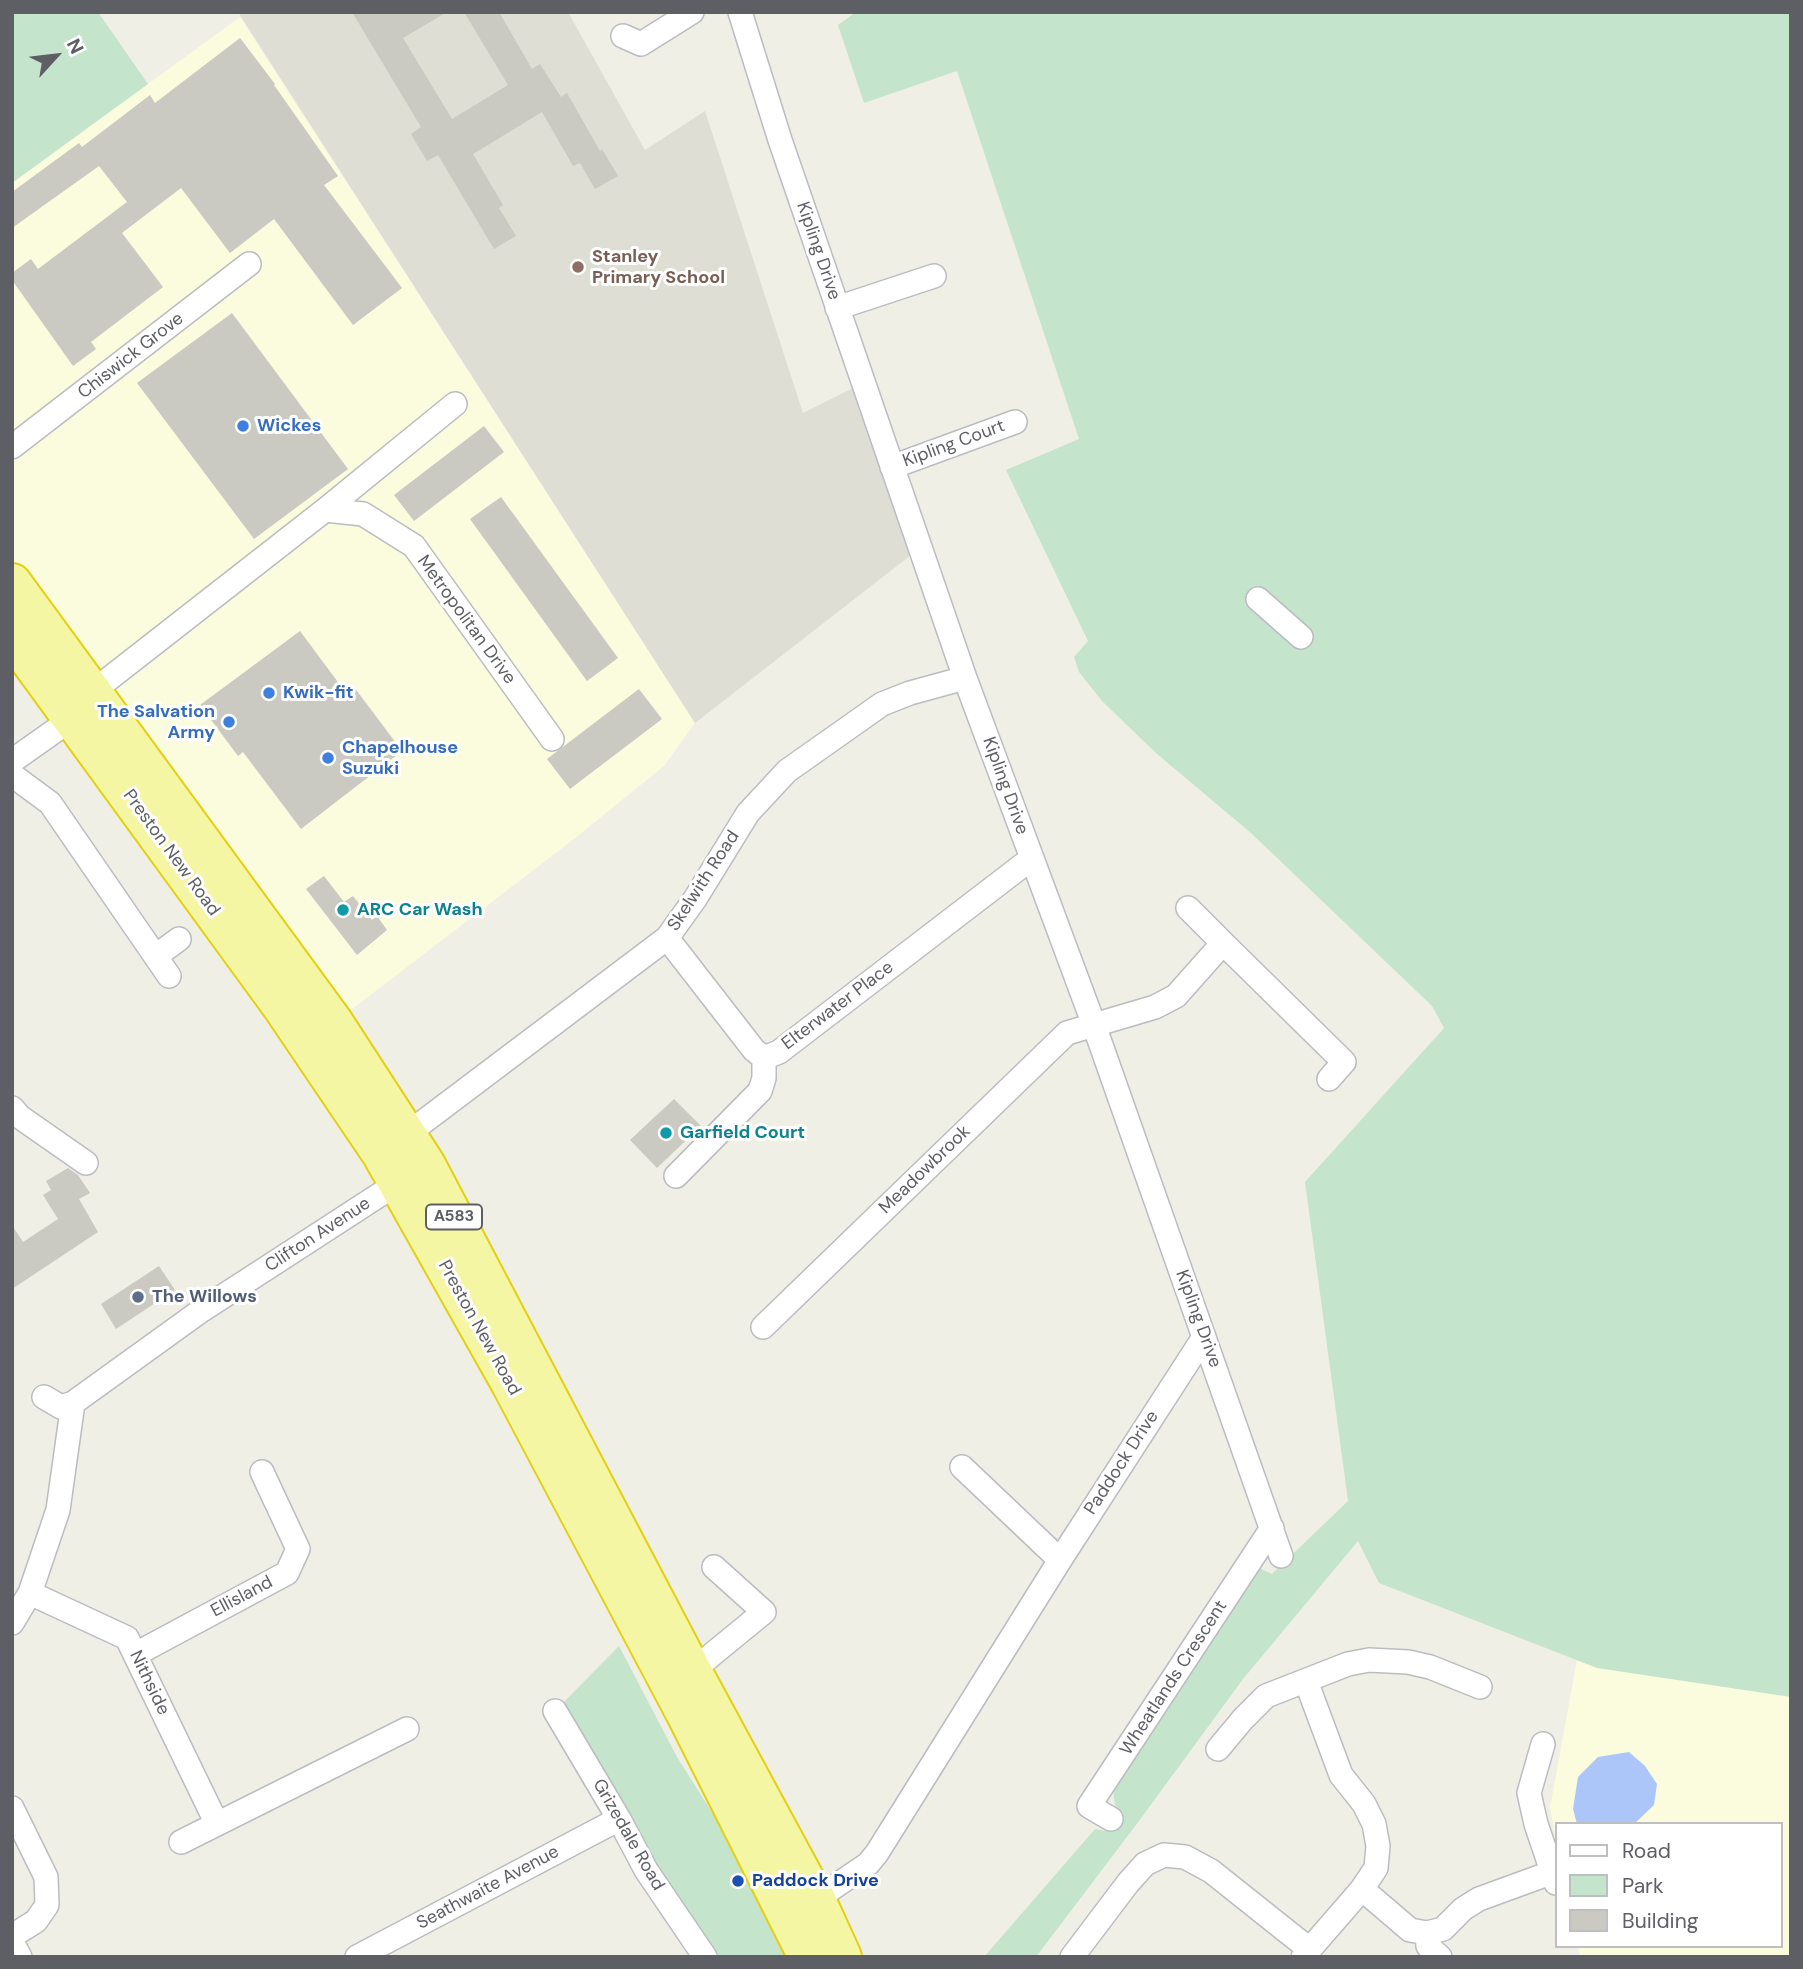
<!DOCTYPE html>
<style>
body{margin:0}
#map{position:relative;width:1803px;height:1969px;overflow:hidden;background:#efefe6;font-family:"DM Sans",sans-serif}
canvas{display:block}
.frame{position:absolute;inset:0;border:14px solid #5e5f65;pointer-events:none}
.legend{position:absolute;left:1555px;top:1822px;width:228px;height:126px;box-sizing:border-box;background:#fff;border:2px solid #bfbfc1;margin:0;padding:9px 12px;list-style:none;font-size:21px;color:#5e5f65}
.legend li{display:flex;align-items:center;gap:14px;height:35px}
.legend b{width:35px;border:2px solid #bfbfc1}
.north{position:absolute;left:21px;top:21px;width:70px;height:70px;-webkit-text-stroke:5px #fff;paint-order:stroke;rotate:63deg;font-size:19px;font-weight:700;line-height:28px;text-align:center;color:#5e5f65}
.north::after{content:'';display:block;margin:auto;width:24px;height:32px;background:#5e5f65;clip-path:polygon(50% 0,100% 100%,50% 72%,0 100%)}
</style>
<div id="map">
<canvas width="1803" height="1969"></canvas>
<div class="frame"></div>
<ul class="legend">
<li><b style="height:9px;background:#fff"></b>Road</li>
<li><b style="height:19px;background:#c5e4cc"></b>Park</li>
<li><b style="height:19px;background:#cac9c2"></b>Building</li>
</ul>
<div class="north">N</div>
</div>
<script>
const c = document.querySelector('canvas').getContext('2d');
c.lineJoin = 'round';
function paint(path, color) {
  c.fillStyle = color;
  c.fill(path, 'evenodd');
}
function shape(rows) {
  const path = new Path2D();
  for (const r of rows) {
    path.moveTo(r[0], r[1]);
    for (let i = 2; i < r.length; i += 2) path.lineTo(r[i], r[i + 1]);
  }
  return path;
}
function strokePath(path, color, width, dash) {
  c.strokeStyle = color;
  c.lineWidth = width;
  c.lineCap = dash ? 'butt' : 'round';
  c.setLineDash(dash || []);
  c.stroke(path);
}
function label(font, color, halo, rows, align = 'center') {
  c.font = font + ' "DM Sans",sans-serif';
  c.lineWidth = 6;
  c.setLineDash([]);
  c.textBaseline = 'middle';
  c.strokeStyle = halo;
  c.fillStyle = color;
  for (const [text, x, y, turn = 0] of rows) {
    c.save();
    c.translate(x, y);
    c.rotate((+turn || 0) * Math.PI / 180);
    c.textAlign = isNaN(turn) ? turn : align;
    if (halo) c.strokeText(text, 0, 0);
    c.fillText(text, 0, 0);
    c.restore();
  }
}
const commercial = shape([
 [240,17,695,723,664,766,574,839,334,1023,12,583,12,183],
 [1578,1654,1791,1688,1791,1957,1580,1957,1578,1946,1780,1946,1780,1824,1556,1824,1556,1841,1550,1808]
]);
const education = shape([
 [238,12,568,12,645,150,705,111,803,413,863,383,920,548,695,723]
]);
const green = shape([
 [12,12,98,12,148,84,12,183],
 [856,12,1791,12,1791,1697,1597,1668,1379,1583,1358,1541,1243,1679,1139,1821,1036,1957,984,1957,1095,1829,1110,1832,1121,1815,1115,1805,1113,1791,1257,1567,1272,1574,1348,1501,1305,1182,1444,1028,1432,1006,1251,833,1157,754,1102,701,1079,672,1074,657,1088,641,1006,470,1079,439,957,71,864,103,838,25],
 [619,1646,677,1757,722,1828,787,1957,705,1957,555,1711]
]);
const water = shape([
 [1629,1752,1645,1766,1657,1784,1654,1805,1634,1824,1577,1824,1573,1809,1578,1777,1598,1757]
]);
const building = shape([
 [352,12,447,12,403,38,452,119,508,85,464,12,499,12,532,69,540,64,561,97,567,93,600,151,602,149,618,176,595,189,580,163,573,166,542,112,473,154,503,205,499,208,516,236,494,249,438,155,427,161,411,134,421,127],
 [240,38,275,84,274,85,338,176,324,185,402,288,353,325,274,219,230,253,181,188,122,233,163,287,91,342,96,349,73,366,12,280,12,273,31,259,38,269,127,202,99,166,12,228,12,192,79,143,82,147,150,95,155,103],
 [232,313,348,469,254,539,137,383],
 [484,426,504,452,414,521,394,495],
 [501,497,618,658,587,681,470,519],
 [300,631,346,693,354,687,402,751,301,829,243,752,238,756,200,705],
 [639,689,662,719,570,789,547,759],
 [324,876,344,902,353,896,372,920,377,916,387,930,357,955,306,889],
 [674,1099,701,1126,657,1168,630,1140],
 [68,1168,78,1175,90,1193,79,1199,98,1232,12,1289,12,1225,23,1242,58,1219,43,1195,51,1190,46,1181],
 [159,1266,175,1290,116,1329,101,1304]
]);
const minor = shape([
 [740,12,780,140,965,678,1094,1025,1281,1556],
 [623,36,641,44,692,12],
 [837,308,934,276],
 [12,447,249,264],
 [892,467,1015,422],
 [325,510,363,514,414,546,552,739],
 [1258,599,1301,637],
 [12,761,73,718,92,692,325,510,455,404],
 [12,775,50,803,169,976],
 [1188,908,1223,943],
 [667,938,754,1050,764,1058],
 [156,956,179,939],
 [764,1058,779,1052,1032,858],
 [12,1108,20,1117,86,1163],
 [398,1141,667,938,695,899,748,813,787,771,882,704,910,693,965,678],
 [676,1176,760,1091,764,1078,764,1058],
 [763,1327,1067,1033,1155,1007,1176,996,1223,943,1344,1062,1329,1079],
 [44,1397,61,1407,73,1403],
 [962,1467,1060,1560],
 [30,1593,127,1638,217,1824],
 [12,1623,30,1593,58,1510,73,1403,202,1310,407,1177],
 [136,1654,287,1573,298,1549,262,1472],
 [692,1671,764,1612,714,1567],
 [555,1711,619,1819,646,1870,705,1957],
 [1543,1744,1529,1793,1536,1824,1556,1883],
 [1218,1749,1243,1719,1266,1696,1348,1664,1369,1660,1408,1662,1430,1667,1480,1687],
 [12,1808,46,1877,47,1905,36,1921,12,1936],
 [1111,1819,1089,1806,1272,1528],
 [181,1842,407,1729],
 [1362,1889,1410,1930,1427,1933,1443,1929,1463,1909,1479,1899,1553,1872],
 [806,1906,868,1864,877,1853,1060,1560,1204,1337],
 [1427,1933,1428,1946,1440,1957],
 [12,1942,20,1957],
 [357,1957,619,1819],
 [1072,1957,1128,1883,1145,1864,1164,1855,1185,1857,1211,1871,1309,1949],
 [1303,1957,1362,1889,1376,1868,1378,1846,1374,1824,1364,1804,1341,1775,1306,1681]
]);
const trunk = shape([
 [12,583,334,1023,426,1165,692,1671,816,1900,842,1957],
 [12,636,283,1008,381,1153,511,1384,687,1716,808,1957]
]);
const markers = [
 [578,267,7,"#8d6e63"],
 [243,426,7,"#3f7fe0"],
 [269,693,7,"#3f7fe0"],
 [229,722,7,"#3f7fe0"],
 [328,758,7,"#3f7fe0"],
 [343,910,7,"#0f9aa8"],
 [666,1133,7,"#0f9aa8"],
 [138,1297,7,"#5c6f8a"],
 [738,1881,7,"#1a4fb4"]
];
const shields = [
 [454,1217,56]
];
const shieldNames = [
 ["A583",454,1217]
];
const streetNames = [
 ["Kipling Drive",818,251,71],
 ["Chiswick Grove",131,356,-38],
 ["Kipling Court",954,444,-20],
 ["Metropolitan Drive",466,620,54],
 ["Kipling Drive",1005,786,70],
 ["Preston New Road",171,853,54],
 ["Skelwith Road",704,881,-57],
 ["Elterwater Place",838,1006,-37],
 ["Meadowbrook",925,1170,-44],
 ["Clifton Avenue",318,1235,-33],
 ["Kipling Drive",1198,1319,70],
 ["Preston New Road",479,1328,61],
 ["Paddock Drive",1122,1463,-57],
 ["Ellisland",242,1597,-28],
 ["Wheatlands Crescent",1174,1678,-57],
 ["Nithside",149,1683,64],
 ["Grizedale Road",628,1835,60],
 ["Seathwaite Avenue",488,1888,-28]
];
const educationNames = [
 ["Stanley",592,257],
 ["Primary School",592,278]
];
const shopNames = [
 ["Wickes",257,426],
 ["Kwik-fit",283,693],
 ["The Salvation",215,712,"right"],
 ["Army",215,733,"right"],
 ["Chapelhouse",342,748],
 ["Suzuki",342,769]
];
const cultureNames = [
 ["ARC Car Wash",357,910],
 ["Garfield Court",680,1133]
];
const serviceNames = [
 ["The Willows",152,1297]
];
const transitNames = [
 ["Paddock Drive",752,1881]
];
paint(commercial, '#fbfbde');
paint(education, '#deded4');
paint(green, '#c5e4cc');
paint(water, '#acc6f9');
paint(building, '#cac9c2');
strokePath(minor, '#bbbcc1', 26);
strokePath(trunk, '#e3d011', 42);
strokePath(minor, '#fff', 23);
strokePath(trunk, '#f5f6a4', 38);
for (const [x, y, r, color] of markers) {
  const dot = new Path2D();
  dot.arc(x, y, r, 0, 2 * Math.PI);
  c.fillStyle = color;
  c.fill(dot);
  strokePath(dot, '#fff', 2.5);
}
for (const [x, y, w] of shields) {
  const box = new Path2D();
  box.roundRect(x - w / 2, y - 12.5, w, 25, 5);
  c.fillStyle = '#fff';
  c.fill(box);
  strokePath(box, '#5e5f65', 2);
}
label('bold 16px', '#5e5f65', null, shieldNames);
label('18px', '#5e5f65', '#fff', streetNames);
label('bold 18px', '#785e54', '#fff', educationNames, 'left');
label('bold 18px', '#366cbe', '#fff', shopNames, 'left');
label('bold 18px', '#0d838f', '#fff', cultureNames, 'left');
label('bold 18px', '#4e5e75', '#fff', serviceNames, 'left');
label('bold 18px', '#164399', '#fff', transitNames, 'left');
</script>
